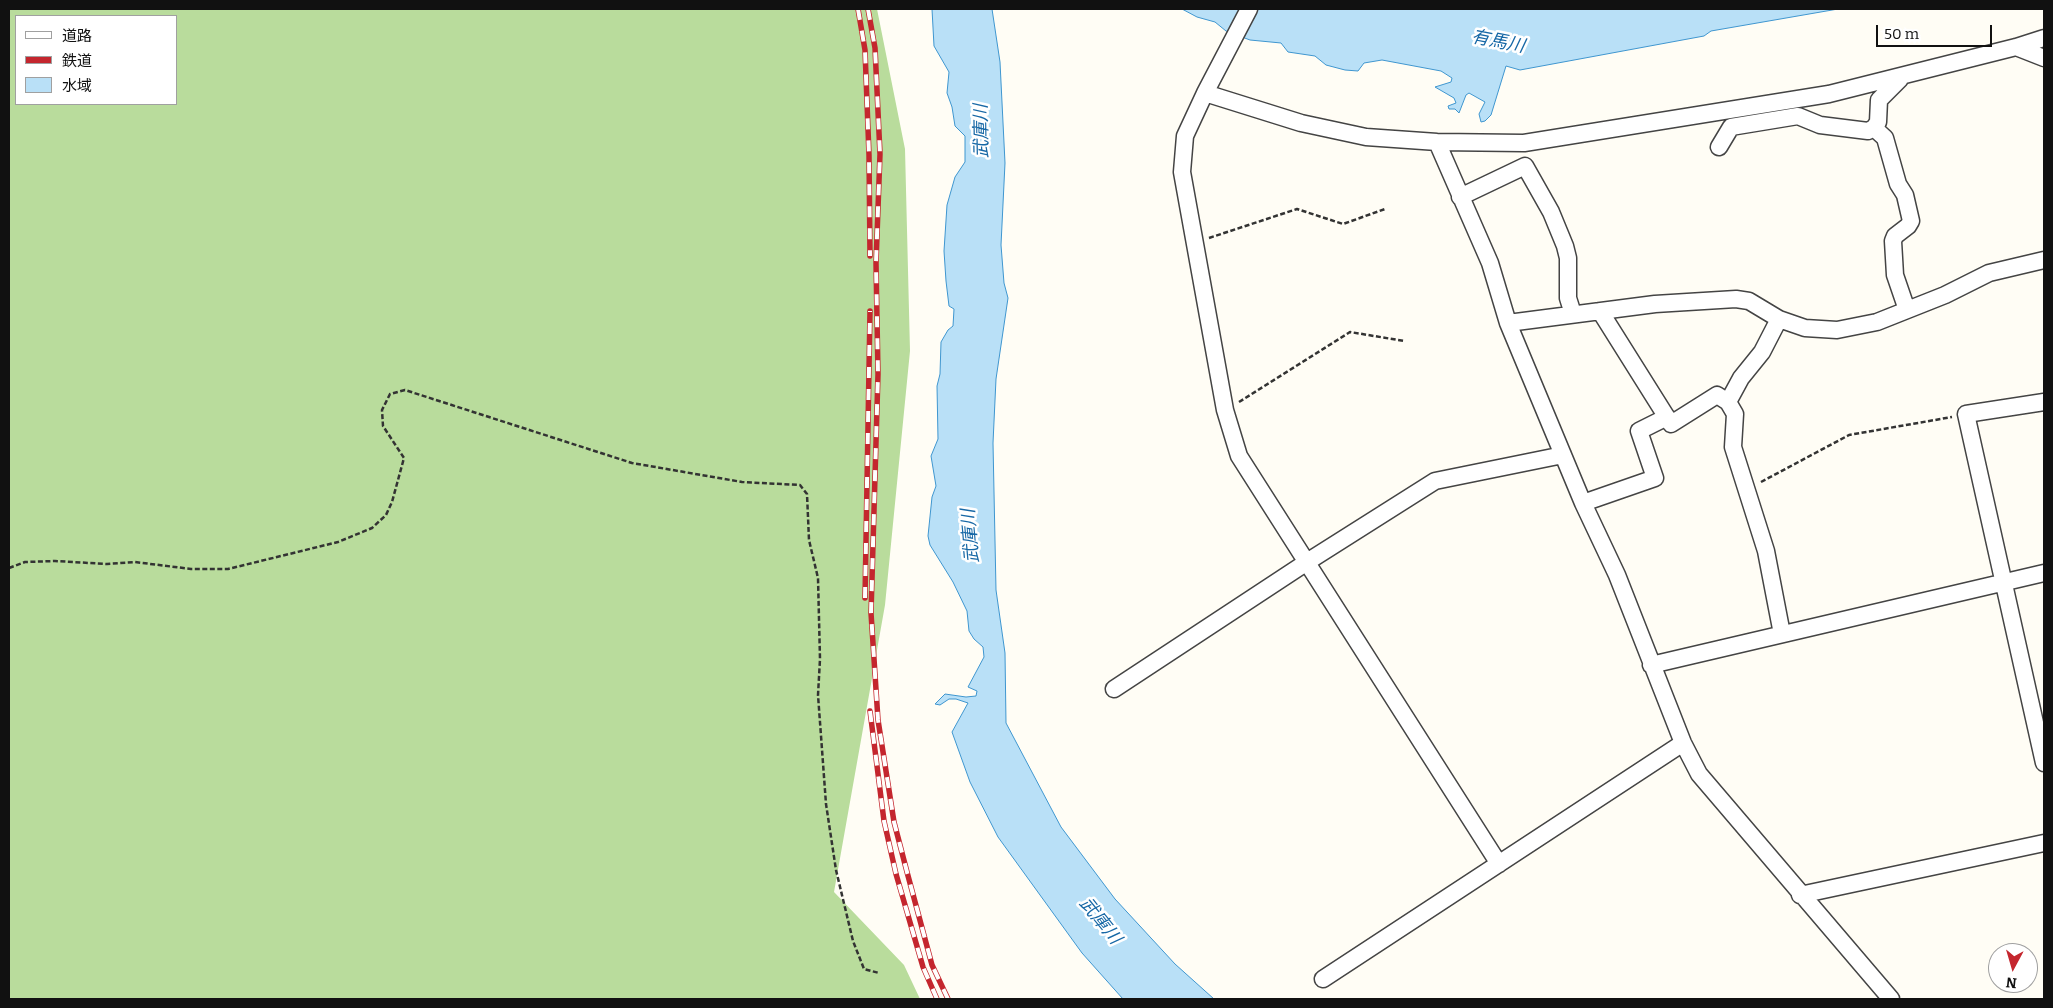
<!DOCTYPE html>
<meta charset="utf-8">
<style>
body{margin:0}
#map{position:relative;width:2053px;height:1008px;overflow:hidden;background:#fffdf5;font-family:Bitter,"Noto Sans JP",serif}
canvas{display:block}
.frame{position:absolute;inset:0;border:10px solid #111;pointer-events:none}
.legend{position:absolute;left:15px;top:15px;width:162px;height:90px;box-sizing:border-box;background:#fff;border:1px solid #a0a0a0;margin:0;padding:6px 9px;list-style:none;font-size:15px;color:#111}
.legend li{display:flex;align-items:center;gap:10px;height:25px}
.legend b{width:25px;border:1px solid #a0a0a0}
.north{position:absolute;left:1988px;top:943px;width:50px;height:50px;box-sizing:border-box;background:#fff;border:1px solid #a0a0a0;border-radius:50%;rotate:186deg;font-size:14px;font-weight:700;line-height:20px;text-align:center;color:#111}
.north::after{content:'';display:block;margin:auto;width:18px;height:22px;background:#c4262e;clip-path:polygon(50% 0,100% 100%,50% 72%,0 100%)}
.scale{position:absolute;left:1876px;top:25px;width:116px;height:22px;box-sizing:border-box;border:2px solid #111;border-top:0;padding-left:6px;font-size:15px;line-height:18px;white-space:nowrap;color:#111;-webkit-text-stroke:4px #fff;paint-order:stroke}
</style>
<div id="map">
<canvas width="2053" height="1008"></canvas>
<div class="frame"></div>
<ul class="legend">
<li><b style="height:6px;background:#fff"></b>道路</li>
<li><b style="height:6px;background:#c4262e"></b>鉄道</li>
<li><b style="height:14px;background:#b9e0f7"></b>水域</li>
</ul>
<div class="north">N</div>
<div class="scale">50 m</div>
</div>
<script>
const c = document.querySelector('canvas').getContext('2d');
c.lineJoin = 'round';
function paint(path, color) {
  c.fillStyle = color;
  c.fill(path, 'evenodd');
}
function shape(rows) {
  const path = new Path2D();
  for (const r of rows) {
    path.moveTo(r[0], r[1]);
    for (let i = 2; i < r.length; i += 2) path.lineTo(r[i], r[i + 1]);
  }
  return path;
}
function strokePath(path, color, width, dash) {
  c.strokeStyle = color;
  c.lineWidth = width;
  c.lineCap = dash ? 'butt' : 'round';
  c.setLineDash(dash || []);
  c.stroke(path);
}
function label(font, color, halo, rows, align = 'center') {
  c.font = font + ' Bitter,"Noto Sans JP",serif';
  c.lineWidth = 5;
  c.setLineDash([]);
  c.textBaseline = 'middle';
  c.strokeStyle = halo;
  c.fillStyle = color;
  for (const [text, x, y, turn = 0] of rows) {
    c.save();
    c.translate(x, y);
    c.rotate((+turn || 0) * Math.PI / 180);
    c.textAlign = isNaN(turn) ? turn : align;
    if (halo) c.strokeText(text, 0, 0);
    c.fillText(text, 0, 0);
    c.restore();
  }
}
const forest = shape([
 [9,9,877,9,905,149,910,351,885,605,834,892,904,965,920,999,9,999],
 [16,16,176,16,176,104,16,104]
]);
const water = shape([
 [932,9,992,9,1000,62,1005,163,1001,245,1004,283,1008,298,996,379,993,443,996,590,1005,653,1006,723,1061,827,1115,899,1175,964,1214,999,1123,999,1082,953,998,837,970,782,952,732,968,703,956,699,949,699,940,705,935,704,945,694,966,697,976,696,977,691,968,687,984,657,983,647,974,639,969,631,967,611,953,582,930,545,928,536,932,497,936,486,931,456,938,439,937,386,940,374,941,342,948,330,953,326,954,309,949,306,946,281,944,251,947,205,955,177,965,162,965,136,955,126,952,107,947,93,949,72,934,46,932,9],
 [1182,9,1838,9,1711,31,1704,36,1520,70,1506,66,1491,115,1485,121,1481,122,1479,114,1485,102,1469,93,1466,95,1459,113,1455,109,1449,109,1448,106,1456,103,1454,98,1435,87,1451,82,1452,78,1441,71,1382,60,1364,63,1358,71,1345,70,1326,65,1315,56,1288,52,1281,43,1250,40,1226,31,1215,22,1197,17,1182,9]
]);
const path = shape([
 [1209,238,1297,209,1343,224,1385,209],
 [1239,402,1350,332,1404,341],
 [1761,482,1849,435,1952,417],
 [9,568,25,562,55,561,107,564,135,562,191,569,228,569,338,542,372,528,386,515,392,502,404,458,383,426,382,410,390,394,405,390,632,463,742,482,800,485,807,494,809,540,818,578,820,659,818,695,826,804,836,870,853,941,864,969,879,973]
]);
const minor = shape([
 [1249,9,1205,93,1185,136,1182,172,1225,410,1239,456,1499,864],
 [2016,47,2044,58],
 [1205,93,1301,123,1366,137,1437,142,1524,143,1829,94,2016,47,2044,38],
 [1874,128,1885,138,1898,184,1905,195,1911,221,1908,226,1895,236,1893,241,1895,275,1907,310],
 [1437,142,1490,263,1508,323,1583,503,1617,575,1683,743,1699,774,1891,999],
 [1719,147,1731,127,1798,116,1820,125,1868,131,1874,128,1878,122,1879,100,1900,79],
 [1460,197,1525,166,1551,212,1565,246,1568,258,1568,298,1573,314],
 [1600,311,1671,424,1717,395,1728,402,1735,414,1733,447,1766,551,1782,634],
 [1508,323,1655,304,1736,299,1749,301,1779,319,1805,328,1837,330,1877,322,1945,295,1989,273,2044,260],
 [1728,402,1741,378,1762,352,1779,319],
 [2044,402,1966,414,2044,763],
 [1583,503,1655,478,1639,431,1667,417],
 [1651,665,2044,573],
 [1114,689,1307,562,1435,481,1563,455],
 [1800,895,2044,843],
 [1323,979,1683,743]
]);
const rail = shape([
 [858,9,865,50,869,155,870,256],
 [868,9,875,48,880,154,876,263,878,374,871,613,878,720,894,822,907,872,932,965,948,999],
 [865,598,870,311],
 [870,711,884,821,896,874,923,967,937,999]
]);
const waterNames = [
 ["有馬川",1498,42,11],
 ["武庫川",982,131,-91],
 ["武庫川",971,536,-95],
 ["武庫川",1100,921,51]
];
paint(forest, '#b9dc9c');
paint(water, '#b9e0f7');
strokePath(water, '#3f96cf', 1);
strokePath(minor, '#444', 19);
strokePath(path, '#333', 2.5, [5, 2.5]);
strokePath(minor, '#fff', 16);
strokePath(rail, '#c4262e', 5.5);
strokePath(rail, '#fff', 4, [11]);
label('italic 18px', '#1768a6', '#fff', waterNames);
</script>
